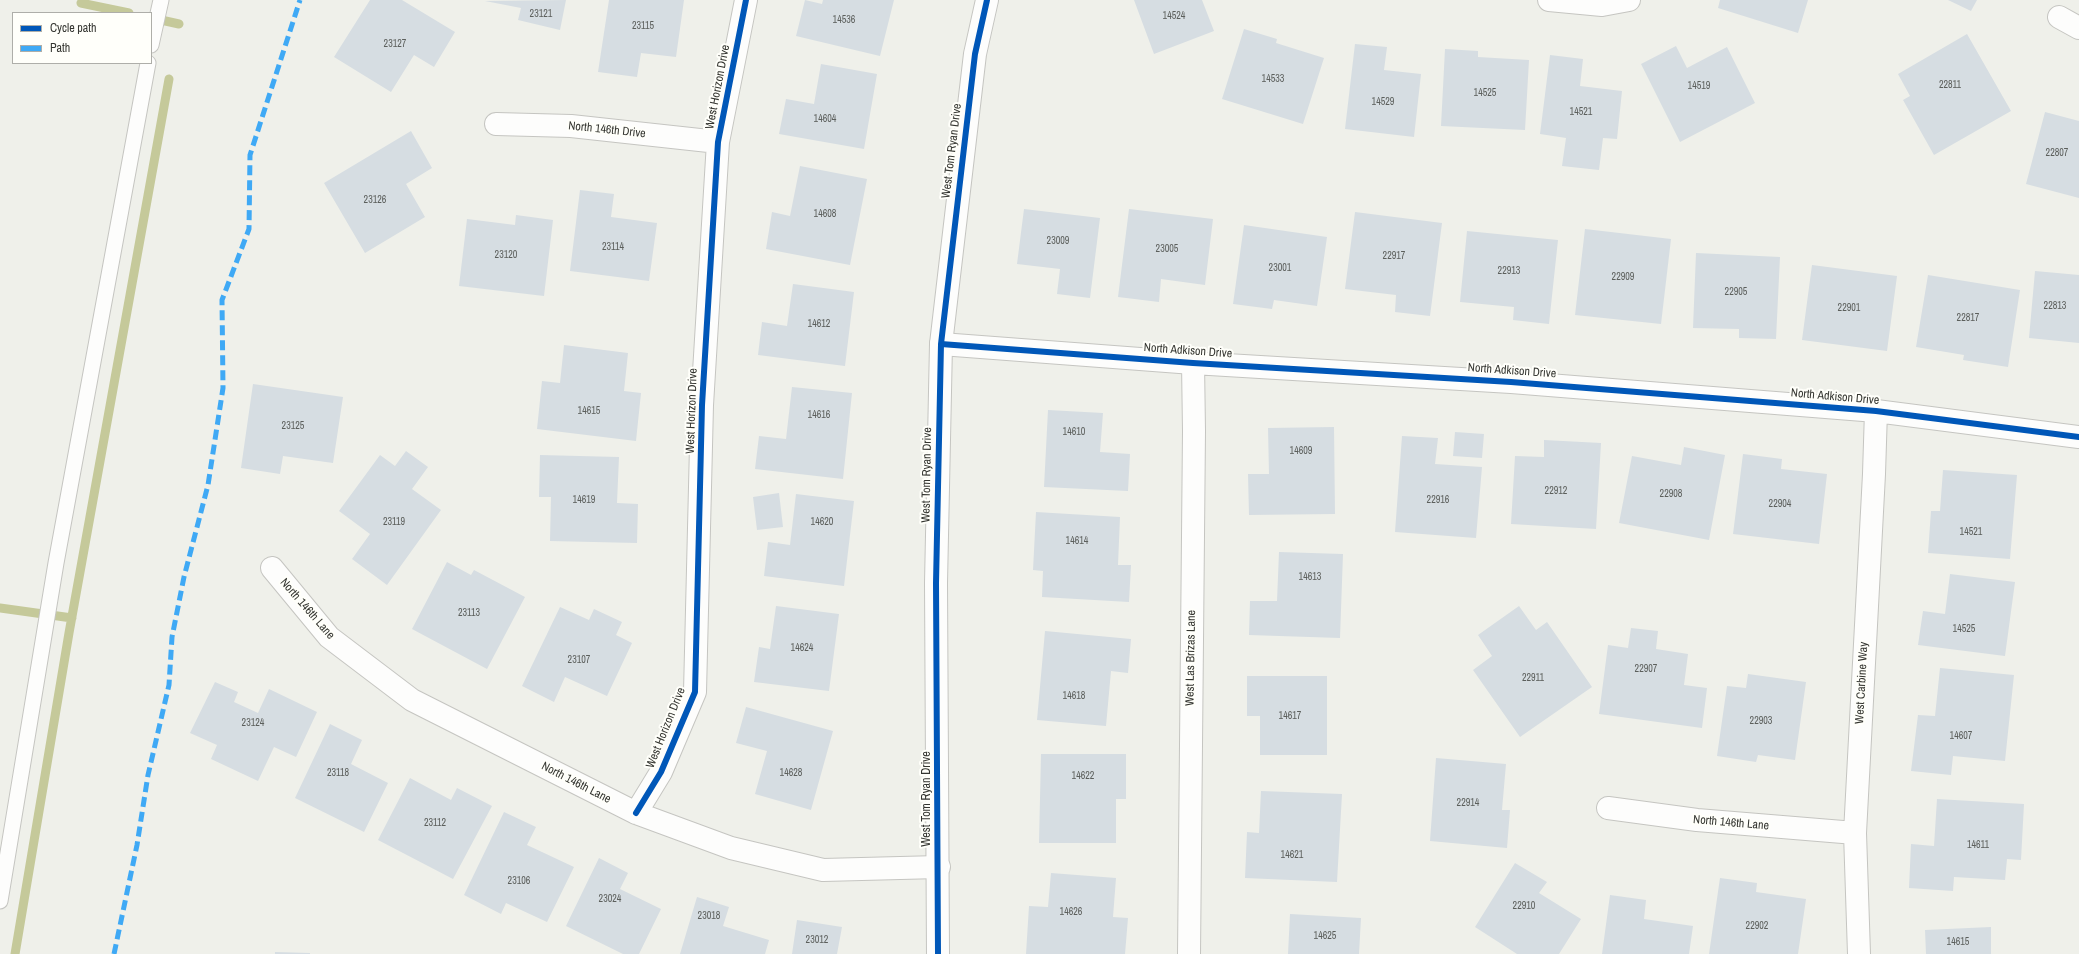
<!DOCTYPE html>
<style>
body{margin:0}
#map{position:relative;width:2079px;height:954px;overflow:hidden;background:#eff0ea;font-family:"Archivo Narrow",sans-serif}
canvas{display:block}
.legend{position:absolute;left:12px;top:12px;width:140px;height:52px;box-sizing:border-box;background:#fffffa;border:1px solid #aeaea9;margin:0;padding:5px 7px;list-style:none;font-size:12px;color:#343530}
.legend li{display:flex;align-items:center;gap:8px;height:20px}
.legend b{width:20px;border:1px solid #aeaea9}
</style>
<div id="map">
<canvas width="2079" height="954"></canvas>
<ul class="legend">
<li><b style="height:5px;background:#0057b8"></b>Cycle path</li>
<li><b style="height:5px;background:#3fa9f5"></b>Path</li>
</ul>
</div>
<script>
const c = document.querySelector('canvas').getContext('2d');
c.lineJoin = 'round';
function shape(rows) {
  const path = new Path2D();
  for (const r of rows) {
    path.moveTo(r[0], r[1]);
    for (let i = 2; i < r.length; i += 2) path.lineTo(r[i], r[i + 1]);
  }
  return path;
}
function strokePath(path, color, width, dash) {
  c.strokeStyle = color;
  c.lineWidth = width;
  c.lineCap = dash ? 'butt' : 'round';
  c.setLineDash(dash || []);
  c.stroke(path);
}
function paint(path, color) {
  c.fillStyle = color;
  c.fill(path, 'evenodd');
}
function label(font, color, halo, rows, align = 'center') {
  c.font = font + ' "Archivo Narrow",sans-serif';
  c.lineWidth = 4;
  c.setLineDash([]);
  c.textBaseline = 'middle';
  c.strokeStyle = halo;
  c.fillStyle = color;
  for (const [text, x, y, turn = 0] of rows) {
    c.save();
    c.translate(x, y);
    c.rotate((+turn || 0) * Math.PI / 180);
    c.textAlign = isNaN(turn) ? turn : align;
    if (halo) c.strokeText(text, 0, 0);
    c.fillText(text, 0, 0);
    c.restore();
  }
}
const stream = shape([
 [81,3,129,13],
 [152,18,179,24],
 [0,608,72,618],
 [15,954,69,633,169,79]
]);
const building = shape([
 [370,0,402,0,455,32,434,67,414,55,391,92,334,57],
 [566,0,560,30,518,20,521,8,485,1],
 [609,0,684,0,676,57,641,53,637,77,598,72],
 [805,0,822,4,823,0,894,0,880,56,796,36],
 [1134,0,1202,0,1214,31,1154,54],
 [1720,0,1808,0,1798,33,1718,8],
 [1948,0,1977,0,1971,11],
 [1244,29,1277,39,1276,43,1324,58,1303,124,1222,99],
 [1967,34,2011,111,1934,155,1903,100,1910,96,1898,74],
 [1355,44,1387,47,1384,70,1421,74,1414,137,1345,129],
 [1676,46,1687,68,1727,47,1755,103,1680,142,1641,64],
 [1445,49,1478,51,1478,57,1529,60,1525,130,1441,126],
 [1550,55,1583,59,1580,86,1622,91,1617,139,1603,138,1599,170,1562,166,1566,138,1540,134],
 [821,64,877,74,864,149,779,134,786,99,814,104],
 [2045,112,2079,121,2079,198,2026,184],
 [411,131,432,168,406,184,425,217,365,253,324,183],
 [800,166,867,179,850,265,766,249,772,212,790,216],
 [580,190,614,194,611,217,657,223,649,281,570,271],
 [1024,209,1100,218,1090,298,1057,294,1060,269,1017,264],
 [1129,209,1213,219,1205,285,1161,279,1159,302,1118,297],
 [1355,212,1442,223,1430,316,1395,312,1396,295,1345,289],
 [516,215,553,220,544,296,459,286,467,219,515,225],
 [1244,225,1327,237,1317,306,1274,300,1272,309,1233,304],
 [1585,229,1671,239,1661,324,1575,315],
 [1467,231,1558,240,1549,324,1513,320,1514,307,1460,302],
 [1696,253,1780,257,1776,339,1739,338,1739,329,1693,328],
 [1812,265,1897,276,1887,351,1802,340],
 [2035,271,2079,275,2079,343,2029,338],
 [1928,275,2020,290,2008,367,1963,360,1964,355,1916,347],
 [793,284,854,292,845,366,758,355,762,322,787,326],
 [564,345,628,353,624,391,641,393,636,441,537,429,542,381,560,383],
 [253,384,343,397,333,463,283,456,280,474,241,468],
 [792,387,852,393,843,479,755,469,759,436,786,439],
 [1048,410,1103,413,1100,452,1130,454,1128,491,1044,487],
 [1334,427,1335,514,1249,515,1248,474,1269,474,1268,428],
 [1455,432,1484,434,1482,458,1453,456],
 [1402,436,1438,438,1435,464,1482,467,1476,538,1395,532],
 [1544,440,1601,443,1596,529,1511,524,1515,456,1544,457],
 [1684,447,1725,455,1709,540,1619,523,1632,456,1681,465],
 [406,451,428,467,412,489,441,510,387,585,352,559,370,534,339,511,380,455,395,466],
 [1743,454,1782,459,1781,469,1827,474,1819,544,1733,534],
 [540,455,619,457,617,503,638,504,637,543,550,541,551,497,539,497],
 [1943,470,2017,475,2010,559,1928,553,1931,511,1940,511],
 [779,493,783,527,757,530,753,497],
 [796,494,854,501,844,586,764,576,768,542,790,545],
 [1036,512,1120,517,1118,565,1131,565,1129,602,1042,597,1043,571,1033,570],
 [1279,552,1343,554,1340,638,1249,635,1250,601,1277,601],
 [447,562,471,575,474,570,525,597,487,669,412,629],
 [1950,574,2015,582,2005,656,1918,645,1923,611,1945,614],
 [776,606,839,614,829,691,754,682,759,647,770,649],
 [1519,606,1536,630,1547,622,1592,687,1520,737,1473,670,1492,656,1478,635],
 [560,607,589,620,594,609,622,622,616,635,632,643,607,696,565,677,554,702,522,686],
 [1631,628,1658,631,1656,649,1688,654,1684,685,1707,688,1702,728,1599,714,1608,645,1628,648],
 [1045,631,1131,639,1128,673,1111,671,1106,726,1037,720],
 [1940,668,2014,675,2005,761,1953,756,1951,775,1911,771,1918,715,1935,716],
 [1748,674,1806,682,1795,760,1758,755,1756,762,1717,756,1727,686,1746,688],
 [1247,676,1327,676,1327,755,1260,755,1260,716,1247,716],
 [215,682,238,692,234,702,258,713,269,689,317,712,296,757,274,747,258,781,211,759,217,745,190,733],
 [746,707,833,731,811,810,755,794,767,751,736,743],
 [330,724,362,740,351,764,388,783,364,832,295,798],
 [1041,754,1126,754,1126,799,1116,799,1116,843,1039,843],
 [1436,758,1506,764,1502,810,1510,810,1507,848,1430,841],
 [410,778,451,800,457,788,492,806,453,879,378,840],
 [1261,791,1342,794,1337,882,1245,878,1247,832,1259,833],
 [1937,799,2024,804,2021,860,2007,859,2005,880,1954,877,1953,891,1909,888,1911,844,1934,846],
 [504,812,536,827,527,845,574,867,547,922,506,903,501,914,464,895],
 [599,858,628,873,620,889,661,909,639,954,623,954,566,926],
 [1515,863,1547,882,1539,893,1581,919,1559,954,1517,954,1475,927],
 [1051,873,1116,878,1113,917,1128,918,1125,954,1026,954,1029,906,1048,907],
 [1720,878,1757,883,1756,892,1806,899,1798,954,1709,954],
 [1610,895,1646,900,1644,919,1693,926,1689,954,1602,954],
 [697,897,729,907,723,926,769,940,765,954,680,954],
 [1290,914,1361,918,1359,954,1288,954],
 [797,920,842,927,837,954,792,954],
 [1991,927,1991,954,1926,954,1925,930],
 [275,952,310,953,310,954,275,954]
]);
const lane = shape([
 [151,45,161,0],
 [0,901,56,563,148,63]
]);
const street = shape([
 [1549,0,1602,5,1629,0],
 [2059,17,2079,28],
 [496,124,571,126,718,142],
 [941,344,1193,363,1511,382,1876,411,2079,437],
 [272,568,329,637,412,700,636,813,731,848,823,870,939,867],
 [1608,808,1697,820,1855,833],
 [636,813,661,772,695,692,702,405,718,142,746,0],
 [1189,954,1194,431,1193,363],
 [1859,954,1855,833,1874,474,1876,411]
]);
const secondary = shape([
 [938,954,936,583,941,344,975,54,987,0]
]);
const quiet = shape([
 [114,954,137,845,148,775,169,685,172,637,184,577,208,485,223,388,222,300,249,229,250,155,300,0]
]);
const cycleway = shape([
 [941,344,1193,363,1511,382,1876,411,2079,437],
 [636,813,661,772,695,692,702,405,718,142,746,0],
 [938,954,936,583,941,344,975,54,987,0]
]);
const numberNames = [
 ["23121",541,14],
 ["14524",1174,16],
 ["14536",844,20],
 ["23115",643,26],
 ["23127",395,44],
 ["14533",1273,79],
 ["22811",1950,85],
 ["14519",1699,86],
 ["14525",1485,93],
 ["14529",1383,102],
 ["14521",1581,112],
 ["14604",825,119],
 ["22807",2057,153],
 ["23126",375,200],
 ["14608",825,214],
 ["23009",1058,241],
 ["23114",613,247],
 ["23005",1167,249],
 ["23120",506,255],
 ["22917",1394,256],
 ["23001",1280,268],
 ["22913",1509,271],
 ["22909",1623,277],
 ["22905",1736,292],
 ["22813",2055,306],
 ["22901",1849,308],
 ["22817",1968,318],
 ["14612",819,324],
 ["14615",589,411],
 ["14616",819,415],
 ["23125",293,426],
 ["14610",1074,432],
 ["14609",1301,451],
 ["22912",1556,491],
 ["22908",1671,494],
 ["14619",584,500],
 ["22916",1438,500],
 ["22904",1780,504],
 ["23119",394,522],
 ["14620",822,522],
 ["14521",1971,532],
 ["14614",1077,541],
 ["14613",1310,577],
 ["23113",469,613],
 ["14525",1964,629],
 ["14624",802,648],
 ["23107",579,660],
 ["22907",1646,669],
 ["22911",1533,678],
 ["14618",1074,696],
 ["14617",1290,716],
 ["22903",1761,721],
 ["23124",253,723],
 ["14607",1961,736],
 ["23118",338,773],
 ["14628",791,773],
 ["14622",1083,776],
 ["22914",1468,803],
 ["23112",435,823],
 ["14611",1978,845],
 ["14621",1292,855],
 ["23106",519,881],
 ["23024",610,899],
 ["22910",1524,906],
 ["14626",1071,912],
 ["23018",709,916],
 ["22902",1757,926],
 ["14625",1325,936],
 ["23012",817,940],
 ["14615",1958,942]
];
const streetNames = [
 ["West Horizon Drive",718,87,-79],
 ["North 146th Drive",607,130,6],
 ["West Tom Ryan Drive",952,151,-83],
 ["North Adkison Drive",1188,351,4],
 ["North Adkison Drive",1512,371,4],
 ["North Adkison Drive",1835,397,5],
 ["West Horizon Drive",692,411,-88],
 ["West Tom Ryan Drive",927,475,-89],
 ["North 146th Lane",307,609,49],
 ["West Las Brizas Lane",1191,658,-89],
 ["West Carbine Way",1862,683,-87],
 ["West Horizon Drive",666,728,-68],
 ["North 146th Lane",576,783,27],
 ["West Tom Ryan Drive",927,799,-90],
 ["North 146th Lane",1731,823,5]
];
strokePath(stream, '#c5c99a', 9);
paint(building, '#d6dde2');
strokePath(lane, '#c5c5c1', 17);
strokePath(street, '#c5c5c1', 24);
strokePath(secondary, '#c5c5c1', 24);
strokePath(lane, '#fdfdfc', 15);
strokePath(street, '#fdfdfc', 22);
strokePath(secondary, '#fdfdfc', 22);
strokePath(quiet, '#3fa9f5', 5, [10, 5]);
strokePath(cycleway, '#0057b8', 6);
label('10px', '#5c5f5c', null, numberNames);
label('12px', '#343530', '#fffffa', streetNames);
</script>
